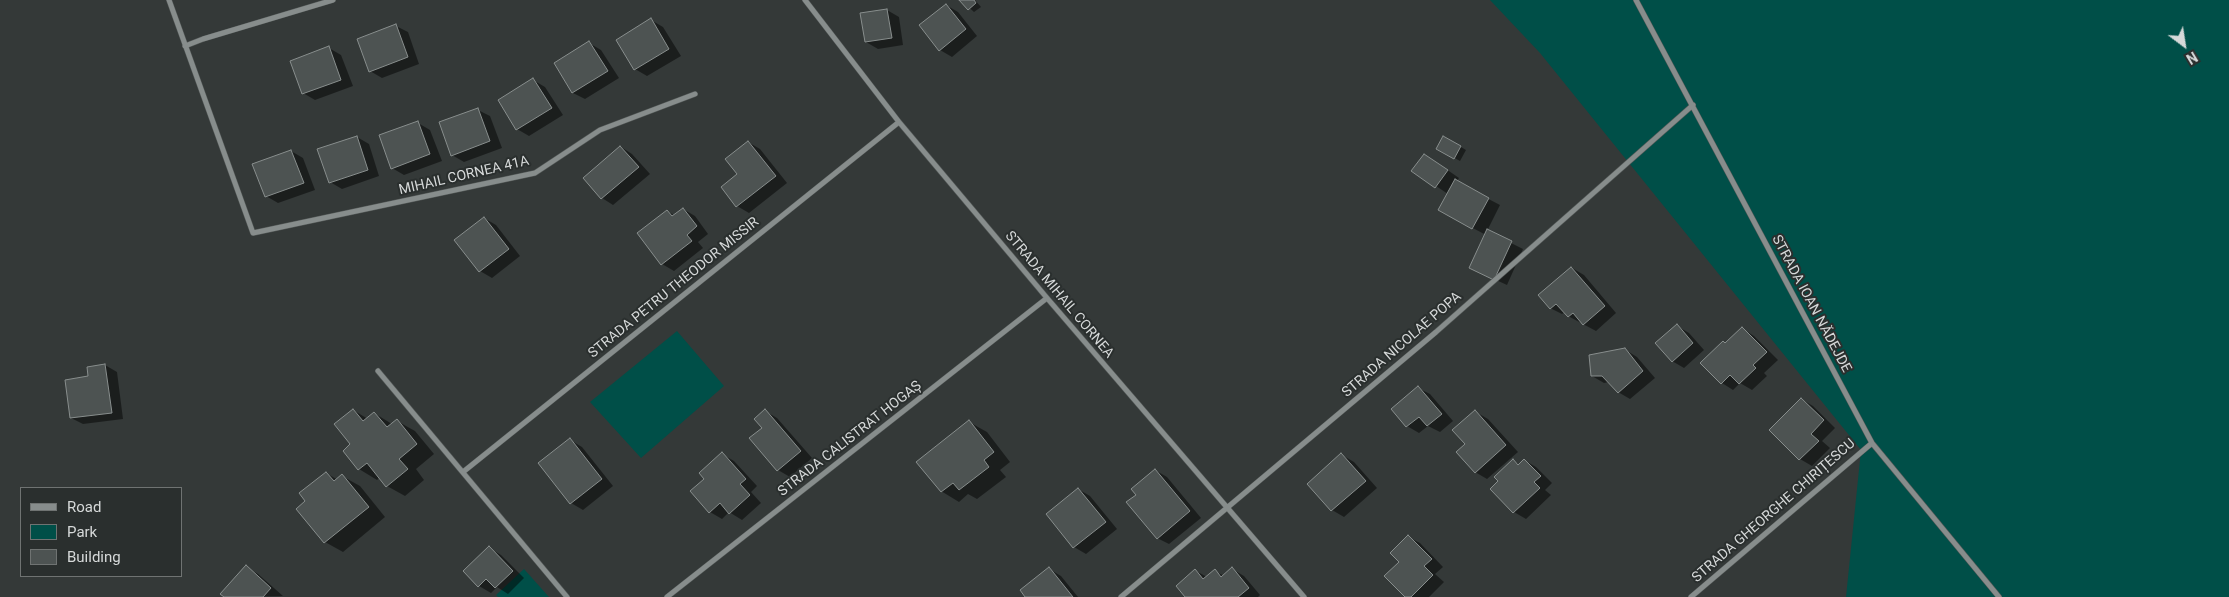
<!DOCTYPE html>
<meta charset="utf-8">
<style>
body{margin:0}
#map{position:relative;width:2229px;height:597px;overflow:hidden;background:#343938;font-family:Roboto,sans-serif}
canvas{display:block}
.legend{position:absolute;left:20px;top:487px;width:162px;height:90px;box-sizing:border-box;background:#2a2f2e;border:1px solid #6f7372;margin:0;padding:6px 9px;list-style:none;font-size:15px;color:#d6d9d9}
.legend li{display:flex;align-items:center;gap:10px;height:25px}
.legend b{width:25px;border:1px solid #6f7372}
.north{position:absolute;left:2159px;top:20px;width:50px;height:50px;-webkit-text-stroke:4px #2a2f2e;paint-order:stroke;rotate:149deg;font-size:14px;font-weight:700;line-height:20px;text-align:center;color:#d6d9d9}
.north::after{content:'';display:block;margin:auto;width:18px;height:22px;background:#d6d9d9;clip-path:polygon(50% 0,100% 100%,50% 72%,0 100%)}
</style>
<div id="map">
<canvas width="2229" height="597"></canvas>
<ul class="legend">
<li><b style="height:6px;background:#878d8c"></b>Road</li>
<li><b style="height:14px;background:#004f48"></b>Park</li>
<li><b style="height:14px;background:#4d5352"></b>Building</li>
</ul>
<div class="north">N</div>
</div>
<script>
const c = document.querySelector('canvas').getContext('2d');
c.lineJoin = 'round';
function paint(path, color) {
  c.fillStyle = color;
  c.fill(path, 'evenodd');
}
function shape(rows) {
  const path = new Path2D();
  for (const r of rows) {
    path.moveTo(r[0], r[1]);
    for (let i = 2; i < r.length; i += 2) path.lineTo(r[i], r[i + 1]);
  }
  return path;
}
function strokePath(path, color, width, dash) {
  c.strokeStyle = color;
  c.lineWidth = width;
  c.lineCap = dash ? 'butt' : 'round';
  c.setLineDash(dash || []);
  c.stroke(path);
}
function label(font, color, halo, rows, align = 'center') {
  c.font = font + ' Roboto,sans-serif';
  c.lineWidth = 4;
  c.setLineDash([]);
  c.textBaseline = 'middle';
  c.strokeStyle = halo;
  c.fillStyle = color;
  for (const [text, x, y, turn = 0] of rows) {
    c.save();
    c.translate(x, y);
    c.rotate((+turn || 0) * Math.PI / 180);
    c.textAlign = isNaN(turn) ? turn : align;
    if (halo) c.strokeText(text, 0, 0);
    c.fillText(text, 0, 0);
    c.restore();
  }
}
const green = shape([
 [1490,0,2229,0,2229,597,1846,597,1861,450,1540,53],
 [677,331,724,386,641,458,590,402],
 [524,569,549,597,498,597,496,595]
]);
const shadow = shape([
 [961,0,975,0,981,7,974,12],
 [946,5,958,12,977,36,952,57,940,50],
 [887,10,899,17,903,45,878,49,866,42],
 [651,20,663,27,681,56,647,76,635,69],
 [396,26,408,32,419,64,382,78,370,71],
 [589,43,601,50,619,78,585,99,573,93,555,64],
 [329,48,341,55,353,86,315,100,303,93],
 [533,80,545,87,563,115,529,136,517,129,499,100],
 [478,110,490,116,502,148,464,162,452,155],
 [418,123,430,130,442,161,404,175,392,168],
 [357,137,369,144,379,176,342,189,330,182],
 [1444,137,1466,150,1460,161,1437,148],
 [748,142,760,149,787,183,749,213,737,206,739,174],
 [621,147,632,154,650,174,613,205,602,198],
 [291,151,303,158,315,190,278,203,266,196],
 [1436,162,1459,178,1456,182,1500,205,1487,231,1523,249,1507,285,1483,274,1486,235,1452,217,1448,194,1436,186],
 [683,209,695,216,708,234,698,242,703,248,674,271,662,264,667,211,674,215],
 [484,218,496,225,520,256,492,278,480,271,456,241],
 [1572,268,1584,275,1616,313,1596,331,1568,316,1565,312,1562,314,1550,308],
 [1677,326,1689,333,1704,350,1684,368,1672,361],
 [1743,329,1754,336,1778,360,1764,373,1767,376,1752,390,1740,383,1733,390,1722,383,1726,344],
 [1624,349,1637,357,1655,378,1630,399,1618,392,1609,382,1604,383,1592,376],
 [105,365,117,372,123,419,83,424,71,418,89,378],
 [1418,388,1430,394,1453,421,1440,432,1428,426,1419,433,1407,426,1393,409],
 [1801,399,1813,406,1835,428,1822,441,1830,448,1812,466,1800,459,1770,430],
 [353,410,368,419,374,413,392,424,397,421,415,431,434,454,416,469,424,480,405,496,387,486,380,477,377,480,359,469,344,451,352,444],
 [765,411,777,418,812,458,790,477,778,470,764,428],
 [1476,412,1488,419,1518,452,1487,479,1475,472],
 [969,422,987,432,1010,462,1000,470,1006,477,977,499,968,494,959,502,941,491],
 [570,440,582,447,613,486,583,510,571,503],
 [722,454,734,461,757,486,751,492,761,503,742,520,729,512,722,519,710,512,706,479],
 [1342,455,1354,462,1377,488,1344,517,1332,510],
 [1524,460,1536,467,1552,483,1545,490,1551,495,1526,519,1514,512,1492,489,1500,481,1513,461,1520,465],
 [1155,470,1167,477,1201,518,1169,544,1157,538,1137,495],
 [326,473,338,480,342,476,360,486,385,517,343,552,325,542,298,509,307,501],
 [1078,489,1090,496,1117,529,1086,554,1074,547,1047,515],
 [1408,537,1420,543,1443,567,1435,574,1444,582,1429,597,1407,597,1401,562],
 [489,548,501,555,524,578,508,594,497,587,491,593,479,586],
 [246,567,258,574,283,596,226,597],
 [1049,569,1061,576,1078,597,1027,597],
 [1232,569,1244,576,1260,595,1258,597,1187,597,1196,571,1207,577,1215,571,1224,576]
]);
const building = shape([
 [959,0,974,0,976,3,968,10,959,0],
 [946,4,966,29,939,51,919,25,946,4],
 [887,9,892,38,865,42,860,13,887,9],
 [651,18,669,49,634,70,616,40,651,18],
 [396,24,408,57,369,72,357,39,396,24],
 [589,41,608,71,572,93,554,63,589,41],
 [329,46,341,80,302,94,290,61,329,46],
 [533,78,552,108,516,130,498,100,533,78],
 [478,108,490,141,451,156,439,122,478,108],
 [418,121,430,154,391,169,379,135,418,121],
 [357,136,368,170,329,183,317,149,357,136],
 [1443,136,1461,146,1454,159,1436,149,1443,136],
 [748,141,776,176,736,207,721,187,737,174,725,159,748,141],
 [620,146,639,167,601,199,583,178,620,146],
 [291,150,304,183,265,197,252,164,291,150],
 [1424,154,1448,170,1435,188,1411,171,1424,154],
 [1455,179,1489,198,1472,229,1438,210,1455,179],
 [683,208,697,226,687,235,692,241,661,265,637,233,667,210,672,216,683,208],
 [484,217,509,249,479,272,454,240,484,217],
 [1487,229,1512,241,1494,280,1469,268,1487,229],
 [1571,267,1605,306,1583,325,1573,313,1568,317,1556,304,1550,309,1538,295,1571,267],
 [1677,324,1693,343,1672,362,1655,343,1677,324],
 [1742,327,1767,352,1753,365,1756,368,1739,384,1730,375,1721,384,1700,363,1723,341,1725,343,1742,327],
 [1625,348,1643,371,1618,393,1602,376,1591,376,1589,355,1625,348],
 [105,364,112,413,70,418,65,380,88,376,87,367,105,364],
 [1418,386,1442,414,1427,426,1419,417,1406,427,1391,409,1418,386],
 [1801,398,1824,420,1811,434,1819,441,1799,460,1769,430,1801,398],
 [353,409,363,421,374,412,387,427,397,419,417,444,399,459,408,469,386,487,367,463,358,470,343,451,350,444,334,424,353,409],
 [765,409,801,451,777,471,749,438,762,428,754,419,765,409],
 [1475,410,1506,445,1475,473,1456,452,1465,444,1452,430,1475,410],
 [969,420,994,452,984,460,989,467,959,490,953,483,941,492,916,462,969,420],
 [570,438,602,479,570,504,538,463,570,438],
 [722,452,746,479,740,484,750,495,729,514,720,503,709,513,690,491,704,479,699,473,722,452],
 [1341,453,1366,481,1331,511,1307,484,1341,453],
 [1513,459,1518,465,1524,459,1541,476,1534,482,1540,488,1513,513,1490,489,1498,481,1494,477,1513,459],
 [1155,469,1190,511,1157,539,1126,502,1136,495,1131,489,1155,469],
 [326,472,334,481,342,474,369,507,324,543,296,509,305,501,299,493,326,472],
 [1078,488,1106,522,1073,548,1046,514,1078,488],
 [1408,535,1432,559,1424,566,1433,575,1411,597,1405,597,1384,576,1399,562,1390,553,1408,535],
 [489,546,513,571,495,588,486,579,478,587,463,571,489,546],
 [246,565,271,588,263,597,224,597,220,594,246,565],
 [1049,567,1073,597,1025,597,1020,590,1049,567],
 [1232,567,1249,588,1238,597,1185,597,1176,586,1195,569,1203,579,1215,569,1221,577,1232,567]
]);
const minor = shape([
 [169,0,253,233,535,173,600,130,695,94],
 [805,0,899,122,1047,298,1304,597],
 [1636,0,1872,443,1999,597],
 [185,46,203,39,333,0],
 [378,371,567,597],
 [463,472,899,122],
 [667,597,1047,298],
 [1121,597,1436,332,1693,105],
 [1691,597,1872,443]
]);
const streetNames = [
 ["MIHAIL CORNEA 41A",464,176,-13],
 ["STRADA PETRU THEODOR MISSIR",674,288,-39],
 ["STRADA MIHAIL CORNEA",1059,295,50],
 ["STRADA IOAN NĂDEJDE",1811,304,62],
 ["STRADA NICOLAE POPA",1402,345,-41],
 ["STRADA CALISTRAT HOGAȘ",850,439,-38],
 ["STRADA GHEORGHE CHIRIȚESCU",1774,511,-41]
];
paint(green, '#004f48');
paint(shadow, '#0007');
paint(building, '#4d5352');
strokePath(building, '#888e8d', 1);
strokePath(minor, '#535857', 6);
strokePath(minor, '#878d8c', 5);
label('14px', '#d6d9d9', '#2a2f2e', streetNames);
</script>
